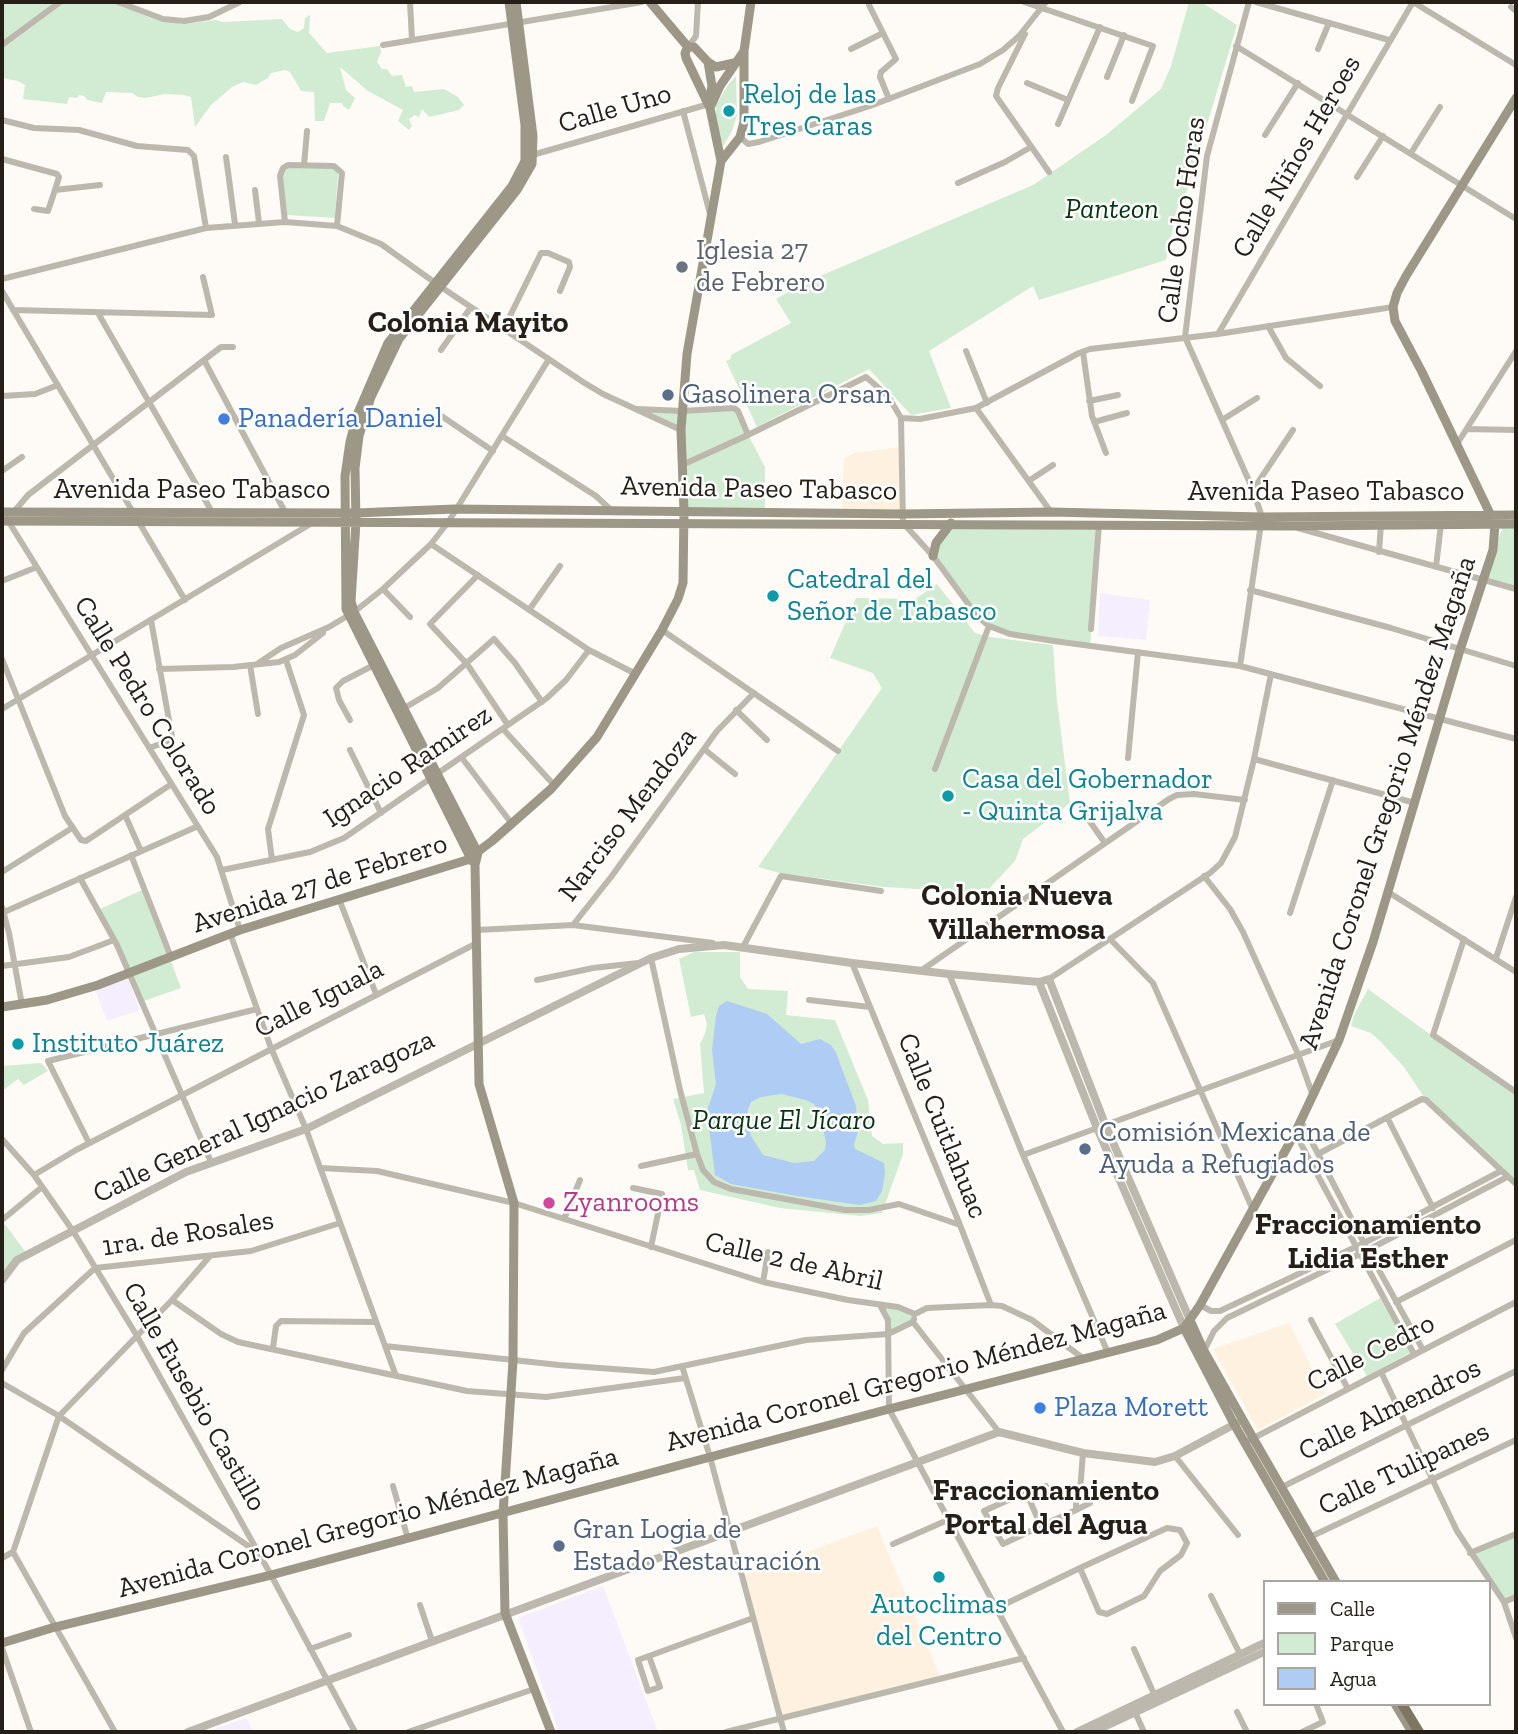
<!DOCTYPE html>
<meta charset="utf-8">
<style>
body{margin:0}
#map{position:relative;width:1518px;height:1734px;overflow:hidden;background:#fefbf6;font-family:"Zilla Slab",serif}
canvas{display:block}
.frame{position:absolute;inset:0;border:4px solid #251f17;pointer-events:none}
.legend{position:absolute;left:1263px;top:1580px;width:228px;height:126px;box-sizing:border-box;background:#fff;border:2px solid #a8a5a2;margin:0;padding:9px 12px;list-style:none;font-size:21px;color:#251f17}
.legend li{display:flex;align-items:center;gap:14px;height:35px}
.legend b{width:35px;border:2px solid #a8a5a2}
</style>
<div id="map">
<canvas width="1518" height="1734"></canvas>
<div class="frame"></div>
<ul class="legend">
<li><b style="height:9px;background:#9d9787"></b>Calle</li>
<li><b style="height:19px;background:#d1ecd3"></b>Parque</li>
<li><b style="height:19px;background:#aeccf4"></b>Agua</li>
</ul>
</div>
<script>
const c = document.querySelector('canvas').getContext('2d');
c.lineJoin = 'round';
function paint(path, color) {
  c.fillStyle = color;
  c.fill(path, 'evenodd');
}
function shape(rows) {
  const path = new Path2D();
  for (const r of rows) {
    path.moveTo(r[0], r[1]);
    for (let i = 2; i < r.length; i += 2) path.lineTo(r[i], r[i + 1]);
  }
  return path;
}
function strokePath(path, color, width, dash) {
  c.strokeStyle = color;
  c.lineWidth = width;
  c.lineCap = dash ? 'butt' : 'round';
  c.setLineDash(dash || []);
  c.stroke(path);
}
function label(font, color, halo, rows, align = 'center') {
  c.font = font + ' "Zilla Slab",serif';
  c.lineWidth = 5;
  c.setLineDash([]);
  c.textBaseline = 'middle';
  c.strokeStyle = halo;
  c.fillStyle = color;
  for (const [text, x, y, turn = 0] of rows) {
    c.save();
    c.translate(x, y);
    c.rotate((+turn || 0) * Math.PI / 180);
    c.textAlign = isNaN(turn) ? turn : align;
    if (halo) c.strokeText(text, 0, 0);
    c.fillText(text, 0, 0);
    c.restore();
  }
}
const built = shape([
 [900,447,900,512,842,512,844,458,855,453],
 [1289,1323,1325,1394,1258,1430,1213,1349],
 [877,1526,940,1676,782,1716,743,1576]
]);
const education = shape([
 [1100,593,1150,600,1146,640,1098,636],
 [128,979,140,1010,107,1021,95,990],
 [603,1586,658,1732,559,1732,518,1618],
 [246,1718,254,1732,206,1732]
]);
const green = shape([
 [2,2,60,2,6,42,2,41],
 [65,2,113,2,151,18,182,24,216,20,223,22,282,19,290,29,298,32,304,28,305,18,310,15,309,33,327,53,380,46,381,52,377,62,382,69,387,69,392,76,402,75,406,87,412,86,414,92,444,89,458,97,464,105,459,110,429,117,422,109,419,117,415,115,409,119,412,126,409,130,398,121,403,110,368,91,340,67,346,90,355,98,349,110,343,106,342,103,330,103,324,121,315,121,314,92,301,91,290,72,285,70,271,73,268,78,256,85,243,82,232,87,211,105,195,127,191,97,184,95,165,94,145,98,138,97,132,93,106,92,102,103,87,100,84,96,79,95,77,98,69,97,67,104,23,99,25,85,18,81,2,78,2,49],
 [1189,2,1201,2,1237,25,1184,201,1177,209,1166,260,1039,300,1033,286,929,351,951,408,911,415,869,369,757,427,726,361,731,359,731,355,791,323,776,299,806,282,1033,185,1106,135,1161,89,1171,66],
 [736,76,737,116,731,133,723,146,716,125,716,105,728,85],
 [287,166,332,168,338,173,335,218,287,215,282,175],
 [734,408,765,467,765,512,684,511,681,430,637,409],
 [951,523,1099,524,1090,646,1010,634,989,626,933,556],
 [1504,524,1516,524,1516,589,1483,579],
 [937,584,975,633,990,637,1053,645,1057,701,1070,803,1023,839,1015,861,985,893,884,887,780,873,758,867,882,688,873,673,830,658,856,598,915,599],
 [144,889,181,988,141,1002,98,910],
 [694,952,740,952,740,977,748,989,788,991,786,1015,835,1020,868,1100,872,1136,883,1144,903,1143,903,1154,882,1213,861,1216,780,1208,700,1190,694,1170,688,1170,681,1125,673,1099,704,1093,700,1044,705,1034,707,1024,704,1014,691,1017,679,959],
 [1368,989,1446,1046,1516,1092,1516,1185,1426,1100,1404,1067,1380,1041,1371,1033,1351,1026,1354,1015],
 [41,1063,48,1071,24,1085,18,1079,2,1091,2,1066],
 [2,1220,27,1254,2,1280],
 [1380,1298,1411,1352,1367,1376,1335,1324],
 [880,1305,915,1314,913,1322,888,1334,888,1320],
 [1516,1534,1516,1597,1504,1602,1470,1553]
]);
const water = shape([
 [727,1001,767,1014,801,1044,820,1039,831,1045,836,1053,856,1106,858,1131,854,1145,855,1149,884,1163,885,1173,882,1191,876,1201,860,1205,797,1196,731,1184,715,1175,707,1111,716,1084,712,1050,716,1016,719,1006],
 [781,1094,806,1100,814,1104,819,1112,826,1142,825,1150,814,1161,794,1163,763,1155,751,1136,747,1121,748,1109,751,1102,761,1097]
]);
const minor = shape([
 [118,2,163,19,184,21,209,17,240,2],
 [410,2,412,40],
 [1024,2,1153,46,1132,101],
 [1256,2,1389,40],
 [1413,2,1516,65],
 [869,5,896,59,881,72,880,77,889,99],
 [1511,7,1516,11],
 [1025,34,998,88,996,96,1049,172],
 [2,45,60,2],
 [383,45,642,2],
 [1236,46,1516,219],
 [688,47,696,36,698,2],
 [851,49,883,33],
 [1318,49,1329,23],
 [1107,77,1124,35],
 [1027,83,1068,100],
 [683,111,710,214],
 [2,120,34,128,79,130,137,146,188,150,194,156,206,228],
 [1058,124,1100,27],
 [1265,135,1298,83],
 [740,137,748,144,759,142,870,106,980,64,1003,50,1019,36,1046,2],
 [1411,153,1440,107],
 [529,156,709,104],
 [226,157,235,224],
 [2,159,57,174,59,177,55,190,100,185],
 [304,165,307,131],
 [1357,177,1383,136],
 [958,183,1005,162,1031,147],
 [255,190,259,223],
 [34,209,48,211,55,190],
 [285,222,280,176,283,168,288,165,334,166,342,173,337,226],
 [2,279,206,228,285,222,337,226,381,244,441,287,583,382,603,394,681,430],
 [2,291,185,600],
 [13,310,212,315,203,277],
 [98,313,212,512],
 [1268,326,1286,358,1320,386],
 [504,328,541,253,548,253,569,262,570,267,560,291],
 [1218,334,1413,2],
 [441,350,471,307],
 [966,351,987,403],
 [1083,352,1092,416,1106,453],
 [204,360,285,512],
 [2,396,35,394,58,385],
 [1089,401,1118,395],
 [976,408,1051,512],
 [637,409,682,411,734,408,738,411,748,435,866,377,888,396,901,418,903,523,933,556,977,616,989,626,1010,634,1054,641,1240,666,1516,739],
 [440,415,493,451],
 [901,418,920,419,976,408,1079,353,1090,349,1218,334,1393,307],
 [1222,420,1257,398],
 [1094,422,1127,413],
 [1467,429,1516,430],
 [502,436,596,496,612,511],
 [1457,444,1516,351],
 [682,465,748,435],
 [2,471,22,457],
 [1030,480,1053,465],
 [1253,490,1293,430],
 [13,513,28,495,221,347,233,347],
 [7,519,217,857,240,930],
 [1298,528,1516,589],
 [431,544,589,650,636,674],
 [1379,552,1381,524],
 [1436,567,1441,524],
 [478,575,430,624,467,664,508,725],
 [2,581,37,567],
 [383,589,410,617],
 [1250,590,1391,628,1516,666],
 [529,610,560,566],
 [1091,629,1099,524],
 [662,630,838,751],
 [2,659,65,816,81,840,86,841,170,785],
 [257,664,281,648,329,627,354,612,383,589,431,544,449,521,549,359],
 [250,665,258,714],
 [1240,666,1262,517,1253,490,1185,337,1207,156,1249,2],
 [159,669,233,667,279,662,295,655,323,633],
 [2,709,312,523],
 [401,710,438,688,494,639,515,663,542,702],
 [736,710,767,740],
 [350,720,339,700,336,688,343,681,374,665],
 [503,729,554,785],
 [149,748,169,741,172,737,151,620],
 [704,749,735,774],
 [350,750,381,813],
 [462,758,512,824],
 [1128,758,1138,652],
 [1254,759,1415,803],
 [935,769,989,626],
 [1081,809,1105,843],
 [125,815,141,851],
 [131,855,171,957],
 [272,860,268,829,304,715,286,660],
 [222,870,310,852,344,838,547,698,566,680,589,650],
 [2,872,72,828],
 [1204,876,1230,909,1243,932,1298,1054,1313,1096],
 [80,878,117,945,211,1162],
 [1388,892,1516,972],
 [339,899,376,994],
 [2,907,9,933,22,1005],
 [2,913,196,827],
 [1290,913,1333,780],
 [573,925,713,943],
 [477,930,573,925,611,877,717,731,754,693],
 [230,933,271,1048,306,1129,396,1376],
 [1110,939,1153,983,1253,1210],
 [1464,939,1433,1035,1516,1092],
 [743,947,781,876,881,891],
 [651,958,680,1090,697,1154,703,1170,714,1182,731,1189,845,1210,869,1210,899,1204,960,1225],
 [1496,958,1516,897],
 [852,963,960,1225,991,1305],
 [2,966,69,957,114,940],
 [922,970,1169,799,1177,795,1194,794,1245,800],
 [949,974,1023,1155,1108,1353],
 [1049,979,1210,873,1221,863,1235,837,1254,759,1271,674],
 [537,980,593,968,638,963],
 [809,1000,870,1007],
 [1388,1119,1433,1208],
 [1301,1121,1364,1243,1423,1350],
 [1295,1133,1414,1354],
 [2,1139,34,1175,73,1231,137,1336,271,1575,355,1732],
 [89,1143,48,1061,257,1009],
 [1318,1154,1422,1099,1426,1100,1516,1184],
 [1023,1155,1339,1040],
 [641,1166,697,1154],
 [320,1168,377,1171,514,1203,763,1282,848,1300,898,1307,915,1314,927,1308,991,1305,1002,1306,1032,1320,1084,1359],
 [34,1175,76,1150,477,943],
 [633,1188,662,1194,651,1247],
 [564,1219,580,1180],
 [2,1220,42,1187],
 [763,1282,768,1252],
 [172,1300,221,1334,238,1342,467,1391,546,1397,685,1378],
 [1396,1302,1516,1240],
 [880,1305,888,1320,889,1409,1063,1732],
 [1200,1305,1211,1311,1220,1311,1364,1243,1501,1171],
 [914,1319,913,1322,999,1432],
 [1311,1320,1348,1389],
 [385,1346,559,1365,654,1372,806,1340,888,1334,913,1322],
 [273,1348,276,1326,281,1321,375,1322],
 [1204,1351,1214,1331,1227,1318,1368,1250,1507,1177],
 [682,1366,710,1457,784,1732],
 [2,1370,24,1333,95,1268,251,1251,340,1223],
 [1381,1372,1457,1531,1504,1602,1516,1638],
 [2,1383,59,1416,257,1552],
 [1244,1443,1516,1302],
 [1175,1456,1238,1535],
 [393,1486,408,1539],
 [1282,1487,1516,1371],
 [1026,1492,1046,1486],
 [1076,1510,1090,1503,1087,1493,1080,1491],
 [1041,1526,1026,1492,984,1511,1003,1544,1041,1526,1076,1510,1076,1496,1080,1491,1083,1453],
 [1310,1537,1516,1440],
 [893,1544,950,1519],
 [13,1552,115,1732],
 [1470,1553,1516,1534],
 [2,1558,13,1552,59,1416,172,1300,210,1256],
 [1211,1596,1240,1654],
 [1504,1602,1516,1597],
 [420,1605,432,1641],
 [997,1608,1080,1568,1167,1528,1180,1530,1187,1543,1181,1555,1160,1571,1144,1596,1107,1614,1099,1612,1080,1568],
 [2,1648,31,1732],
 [310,1649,349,1635],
 [1134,1649,1154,1694],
 [649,1656,660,1687,648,1691,638,1660,753,1618],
 [1135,1712,1144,1732],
 [1237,1712,1247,1732],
 [408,1732,534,1689],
 [726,1732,1024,1658],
 [1302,1732,1323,1722,1316,1704]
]);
const tertiary = shape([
 [1039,982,1097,1128,1184,1328],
 [2,1280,17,1260,186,1172,306,1129,651,958,679,949,724,945,852,963,949,974,1039,982,1049,979,1105,1124,1190,1320],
 [188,1732,999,1432,1083,1453,1155,1462,1175,1456,1237,1423],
 [1077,1732,1264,1643],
 [1093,1732,1264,1652]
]);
const secondary = shape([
 [516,2,533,136,532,164,517,190,399,339,371,397,359,436,355,468,356,522,351,601,354,612,478,853,475,865,479,1084,514,1203,513,1361,503,1514,505,1613,551,1732],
 [650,2,688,47],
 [688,47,685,53,686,58,710,108],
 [688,47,694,47,708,62,716,67,734,63],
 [708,62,712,86,710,98],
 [721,161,740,137,744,122,744,51,751,2],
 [2,512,356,513,455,509,902,514,1051,512,1262,517,1516,515],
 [2,521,1289,526,1516,524],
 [933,556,936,543,951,523],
 [472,861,346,609,345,476,350,442,357,415,388,343,512,186,525,161,525,125,509,2],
 [2,1007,47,1000,98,985,240,930,467,860,492,841,551,789,597,737,662,630,678,599,683,583,684,511,681,430,687,354,721,161,710,108,720,86,744,51],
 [1190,1320,1204,1351,1253,1438,1336,1582],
 [1184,1328,1234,1424,1325,1582],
 [2,1643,55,1627,271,1575,889,1409,1157,1340,1184,1328,1200,1305,1295,1133,1339,1040,1373,942,1460,650,1493,550,1495,524,1422,372,1395,321,1393,307,1397,293,1406,276,1516,98],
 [1395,1704,1412,1732]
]);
const trunk = shape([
 [1402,1704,1419,1732]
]);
const markers = [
 [729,111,7,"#0f9aa8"],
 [682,267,7,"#6b7280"],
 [668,395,7,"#5c6f8a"],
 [224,419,7,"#3f7fe0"],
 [773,596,7,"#0f9aa8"],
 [948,796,7,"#0f9aa8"],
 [18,1044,7,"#0f9aa8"],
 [1085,1149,7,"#5c6f8a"],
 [549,1203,7,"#d1479c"],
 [1040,1408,7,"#3f7fe0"],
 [559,1546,7,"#5c6f8a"],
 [939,1577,7,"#0f9aa8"]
];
const cultureNames = [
 ["Reloj de las",743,95],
 ["Tres Caras",743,127],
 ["Catedral del",787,580],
 ["Señor de Tabasco",787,612],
 ["Casa del Gobernador",962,780],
 ["- Quinta Grijalva",962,812],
 ["Instituto Juárez",32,1044],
 ["Autoclimas",939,1605,"center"],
 ["del Centro",939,1637,"center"]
];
const streetNames = [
 ["Calle Uno",615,109,-16],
 ["Calle Niños Heroes",1297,157,-60],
 ["Calle Ocho Horas",1182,220,-82],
 ["Avenida Paseo Tabasco",759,489,1],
 ["Avenida Paseo Tabasco",192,490],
 ["Avenida Paseo Tabasco",1326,492],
 ["Calle Pedro Colorado",147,706,58],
 ["Ignacio Ramirez",408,767,-34],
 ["Avenida Coronel Gregorio Méndez Magaña",1388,803,-72],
 ["Narciso Mendoza",628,815,-53],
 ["Avenida 27 de Febrero",320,884,-18],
 ["Calle Iguala",319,999,-27],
 ["Calle General Ignacio Zaragoza",264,1117,-25],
 ["Calle Cuitlahuac",942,1126,68],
 ["1ra. de Rosales",188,1234,-9],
 ["Calle 2 de Abril",794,1262,13],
 ["Calle Cedro",1371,1353,-27],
 ["Avenida Coronel Gregorio Méndez Magaña",916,1377,-15],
 ["Calle Eusebio Castillo",194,1397,60],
 ["Calle Almendros",1390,1410,-26],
 ["Calle Tulipanes",1404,1469,-25],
 ["Avenida Coronel Gregorio Méndez Magaña",368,1523,-15]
];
const parkNames = [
 ["Panteon",1112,210],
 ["Parque El Jícaro",784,1121]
];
const worshipNames = [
 ["Iglesia 27",696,251],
 ["de Febrero",696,283]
];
const serviceNames = [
 ["Gasolinera Orsan",682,395],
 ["Comisión Mexicana de",1099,1133],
 ["Ayuda a Refugiados",1099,1165],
 ["Gran Logia de",573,1530],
 ["Estado Restauración",573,1562]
];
const shopNames = [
 ["Panadería Daniel",238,419],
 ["Plaza Morett",1054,1408]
];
const hotelNames = [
 ["Zyanrooms",563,1203]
];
const neighbourhoodNames = [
 ["Colonia Mayito",468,323],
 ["Colonia Nueva",1017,896],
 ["Villahermosa",1017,930],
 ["Fraccionamiento",1368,1225],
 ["Lidia Esther",1368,1259],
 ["Fraccionamiento",1046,1491],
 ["Portal del Agua",1046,1525]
];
paint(built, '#fef1df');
paint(education, '#f5eeff');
paint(green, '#d1ecd3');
paint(water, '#aeccf4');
strokePath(minor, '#bcb8ad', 6);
strokePath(tertiary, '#bcb8ad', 8);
strokePath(secondary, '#9d9787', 9);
strokePath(trunk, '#7e7660', 10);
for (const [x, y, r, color] of markers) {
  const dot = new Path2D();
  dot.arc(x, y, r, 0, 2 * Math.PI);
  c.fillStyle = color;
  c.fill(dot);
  strokePath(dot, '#fff', 2.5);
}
label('28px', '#0d838f', '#fff', cultureNames, 'left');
label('28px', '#251f17', '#fff', streetNames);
label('italic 28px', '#073311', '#fff', parkNames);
label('28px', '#5b616d', '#fff', worshipNames, 'left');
label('28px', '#4e5e75', '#fff', serviceNames, 'left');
label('28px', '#366cbe', '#fff', shopNames, 'left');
label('28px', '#b23c85', '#fff', hotelNames, 'left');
label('bold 30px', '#251f17', '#fff', neighbourhoodNames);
</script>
